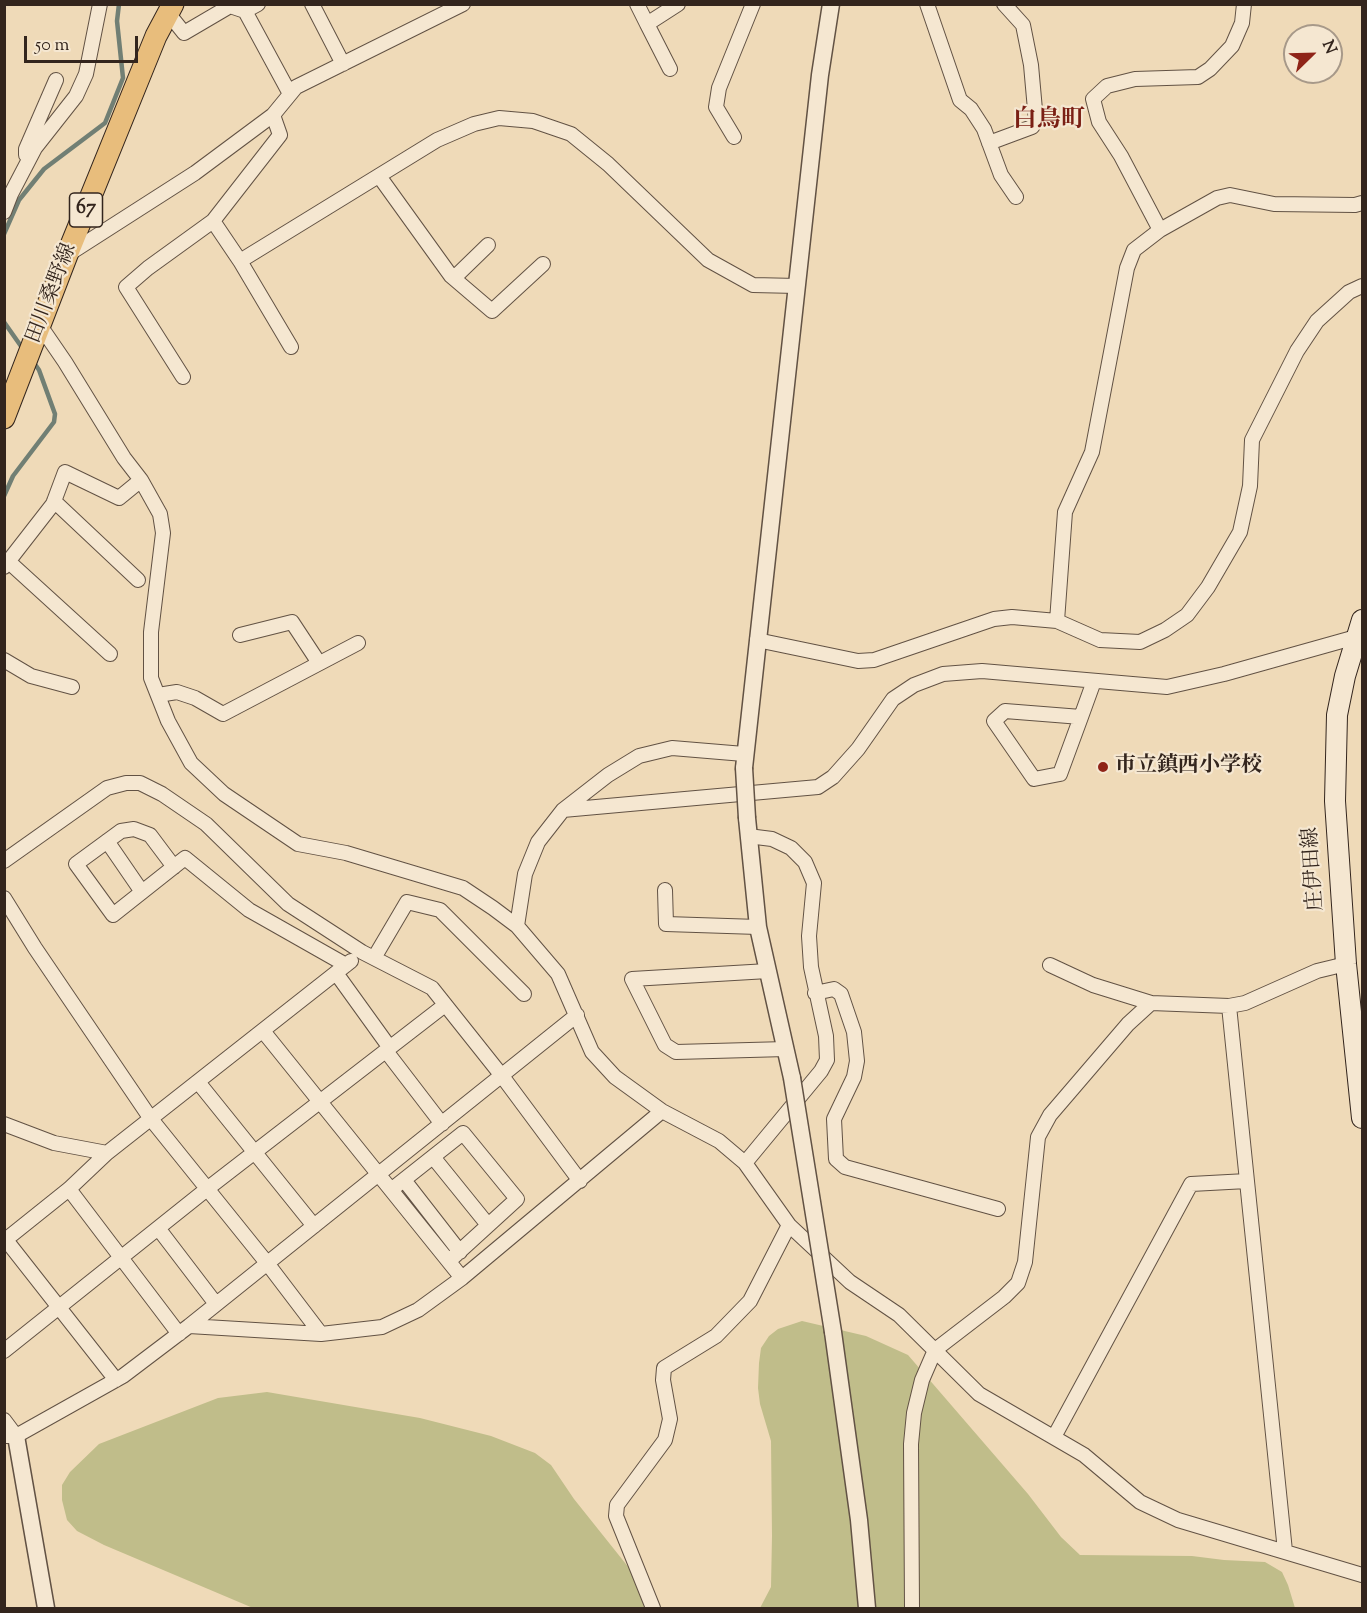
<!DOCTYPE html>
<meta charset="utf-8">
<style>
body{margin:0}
#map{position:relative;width:1367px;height:1613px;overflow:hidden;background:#efdab8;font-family:"Sorts Mill Goudy",serif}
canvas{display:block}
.frame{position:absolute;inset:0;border:6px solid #33251d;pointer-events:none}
.north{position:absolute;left:1283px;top:24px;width:60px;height:60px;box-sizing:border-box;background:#f5e7d1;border:2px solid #a79989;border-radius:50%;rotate:67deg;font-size:16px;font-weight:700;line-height:24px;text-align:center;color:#33251d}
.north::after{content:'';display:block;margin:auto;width:21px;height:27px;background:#8f2418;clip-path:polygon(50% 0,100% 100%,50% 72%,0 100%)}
.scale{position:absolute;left:24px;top:36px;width:114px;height:27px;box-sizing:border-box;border:3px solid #33251d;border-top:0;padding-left:8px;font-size:18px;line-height:21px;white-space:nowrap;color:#33251d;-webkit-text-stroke:4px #f5e7d1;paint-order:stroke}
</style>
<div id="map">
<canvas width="1367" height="1613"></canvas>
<div class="frame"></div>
<div class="north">N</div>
<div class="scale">50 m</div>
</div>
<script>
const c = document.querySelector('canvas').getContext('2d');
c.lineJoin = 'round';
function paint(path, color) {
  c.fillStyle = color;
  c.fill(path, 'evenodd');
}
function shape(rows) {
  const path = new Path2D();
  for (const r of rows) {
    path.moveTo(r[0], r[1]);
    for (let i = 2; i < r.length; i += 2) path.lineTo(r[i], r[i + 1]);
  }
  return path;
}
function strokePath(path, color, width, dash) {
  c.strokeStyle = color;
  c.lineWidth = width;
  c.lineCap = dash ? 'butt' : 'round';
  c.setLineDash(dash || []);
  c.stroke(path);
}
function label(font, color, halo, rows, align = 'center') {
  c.font = font + ' "Sorts Mill Goudy","Noto Serif JP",serif';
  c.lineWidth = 4.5;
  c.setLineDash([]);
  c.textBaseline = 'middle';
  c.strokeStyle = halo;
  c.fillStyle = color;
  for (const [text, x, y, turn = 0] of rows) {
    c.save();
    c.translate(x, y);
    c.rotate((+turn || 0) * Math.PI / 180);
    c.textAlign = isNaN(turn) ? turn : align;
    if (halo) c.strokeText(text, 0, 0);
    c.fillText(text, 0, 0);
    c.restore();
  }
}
const green = shape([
 [802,1321,866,1336,908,1355,1028,1494,1061,1537,1080,1555,1192,1556,1224,1560,1265,1562,1282,1572,1288,1585,1295,1608,760,1608,771,1587,772,1536,771,1441,760,1404,758,1388,759,1363,761,1348,769,1336,778,1329],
 [267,1392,420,1418,491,1436,535,1453,551,1465,574,1499,661,1608,253,1608,104,1545,77,1531,67,1520,62,1500,62,1485,70,1472,99,1444,218,1398]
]);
const stream = shape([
 [4,234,19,200,44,169,105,123,123,78,117,21,119,4],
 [4,322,23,349],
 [4,496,13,476,54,422,55,414,39,370,32,360]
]);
const minor = shape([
 [312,4,343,64],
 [637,4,647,24,678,4],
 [927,4,960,100,971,109,984,129,1001,175,1016,197],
 [245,11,290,94],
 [168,13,184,33,230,6,245,11,258,4],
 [647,24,670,69],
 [734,137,716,107,719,88,753,4],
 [989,143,1032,127,1036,121,1031,65,1023,25,1004,4],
 [26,155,26,149,56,80],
 [379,176,451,276,492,311,543,264],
 [1362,203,1355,205,1274,204,1230,195,1217,198,1160,230,1134,250,1127,268,1092,452,1065,512,1057,621,1100,640,1140,642,1165,630,1187,615,1208,587,1240,532,1250,486,1252,440,1297,351,1317,321,1349,292,1362,286],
 [4,212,11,194,35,148,76,96,86,74,100,4],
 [1160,230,1121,156,1099,122,1093,99,1107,86,1135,79,1198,77,1210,69,1232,46,1242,23,1244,4],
 [67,255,195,173,273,115,296,87,463,4],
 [240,261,213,221,280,135,273,115],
 [454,278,488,245],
 [41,327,65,362,124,458,141,480,160,514,163,533,151,632,151,678,168,721,191,763,224,794,298,844,346,853,463,888,493,908,517,926,558,974,592,1052,615,1077,662,1111,719,1141,745,1163,789,1225,850,1282,899,1315,979,1394,1084,1455,1140,1502,1178,1520,1362,1575],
 [291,347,240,261,437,140,474,124,499,118,533,121,571,134,608,164,708,260,753,285,797,286],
 [183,377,126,287,148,268,213,221],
 [54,501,138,580],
 [9,562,110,654],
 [4,567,53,504,65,472,119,498,141,480],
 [240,635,292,622,319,663],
 [757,640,858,661,874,660,994,619,1012,617,1057,621],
 [4,660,31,676,72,687],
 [158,695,177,692,195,698,223,714,358,643],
 [1081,717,1005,711,994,721,1034,779,1060,774,1081,717,1094,681],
 [563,810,818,787,833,777,858,749,893,699,914,685,943,674,982,671,1167,687,1224,674,1356,637],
 [107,841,142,892],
 [4,861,107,788,126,783,140,783,162,794,206,824,288,904,362,952,432,988,502,1076,580,1181],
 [174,867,150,835,134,829,121,831,76,864,113,915,185,858,249,910,346,965],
 [665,890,666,924,758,927],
 [4,898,35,948,151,1119,267,1263,321,1334],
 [517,926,525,874,538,842,563,810,608,775,639,756,672,748,744,754],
 [374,958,407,902,440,910,524,994],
 [1050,965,1093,985,1151,1003,1229,1006,1245,1003,1317,971,1346,964],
 [768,971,632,979,665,1045,676,1052,786,1049],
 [336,973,390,1048],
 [815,993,834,989,841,994,854,1032,857,1061,854,1077,834,1119,836,1159,845,1167,998,1209],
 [1229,1006,1285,1551],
 [263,1031,462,1278],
 [386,1051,442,1124],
 [198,1082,314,1226],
 [4,1124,54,1143,107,1153],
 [433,1157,488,1225],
 [745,1163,821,1071,827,1060,826,1036,811,967,809,936,814,883,805,862,791,848,772,839,748,836],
 [404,1180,460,1252],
 [69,1189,179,1334],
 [391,1190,463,1133,517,1199,449,1261],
 [158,1228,216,1304],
 [6,1240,116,1380],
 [4,1241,69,1189,107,1153,351,961],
 [189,1326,321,1334,382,1327,418,1310,462,1278,662,1111],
 [4,1351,207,1189,445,1005],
 [4,1420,16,1436],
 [4,1436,16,1436,123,1376,189,1326,577,1015],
 [1054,1437,1191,1184,1247,1181],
 [653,1608,616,1516,617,1505,665,1440,670,1419,663,1380,664,1368,716,1336,750,1301,789,1225],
 [912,1608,911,1444,914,1413,922,1380,935,1350,1004,1297,1018,1283,1025,1262,1038,1137,1050,1115,1128,1024,1151,1003]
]);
const tertiary = shape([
 [744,768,820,75,831,4],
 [747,818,758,927,792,1078],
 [833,1332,859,1520,867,1608],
 [16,1436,46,1608]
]);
const secondary = shape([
 [1362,620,1345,676,1337,715,1335,801,1346,964,1362,1118]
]);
const primary = shape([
 [4,418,67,255,156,36,173,4]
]);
const tertiaryBridge = shape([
 [744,768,747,818],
 [792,1078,833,1332]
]);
const markers = [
 [1103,767,6,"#8f2418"]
];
const shields = [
 [86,210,33]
];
const shieldNames = [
 ["67",86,210]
];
const streetNames = [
 ["田川桑野線",53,294,-69],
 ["庄伊田線",1315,869,-94]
];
const poiNames = [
 ["市立鎮西小学校",1115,767]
];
const quarterNames = [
 ["白鳥町",1049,122]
];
paint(green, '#c0bd8a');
strokePath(stream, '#717f74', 4.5);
strokePath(minor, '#625244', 16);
strokePath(tertiary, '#625244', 19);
strokePath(secondary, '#33251d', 22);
strokePath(primary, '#33251d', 23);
strokePath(minor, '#f5e7d1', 14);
strokePath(tertiary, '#f5e7d1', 16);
strokePath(secondary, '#f5e7d1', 20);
strokePath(primary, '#e8bd7c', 21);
strokePath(tertiaryBridge, '#625244', 19, []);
strokePath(tertiaryBridge, '#f5e7d1', 16);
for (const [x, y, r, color] of markers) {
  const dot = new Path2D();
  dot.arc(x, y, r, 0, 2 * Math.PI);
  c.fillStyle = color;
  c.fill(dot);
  strokePath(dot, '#f5e7d1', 2);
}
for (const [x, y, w] of shields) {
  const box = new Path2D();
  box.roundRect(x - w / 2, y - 17, w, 34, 4.5);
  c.fillStyle = '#f5e7d1';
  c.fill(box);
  strokePath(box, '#33251d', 1.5);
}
label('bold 20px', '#33251d', null, shieldNames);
label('21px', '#33251d', '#f5e7d1', streetNames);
label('bold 21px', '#33251d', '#f5e7d1', poiNames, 'left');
label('bold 24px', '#7a1f14', '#f5e7d1', quarterNames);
</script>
